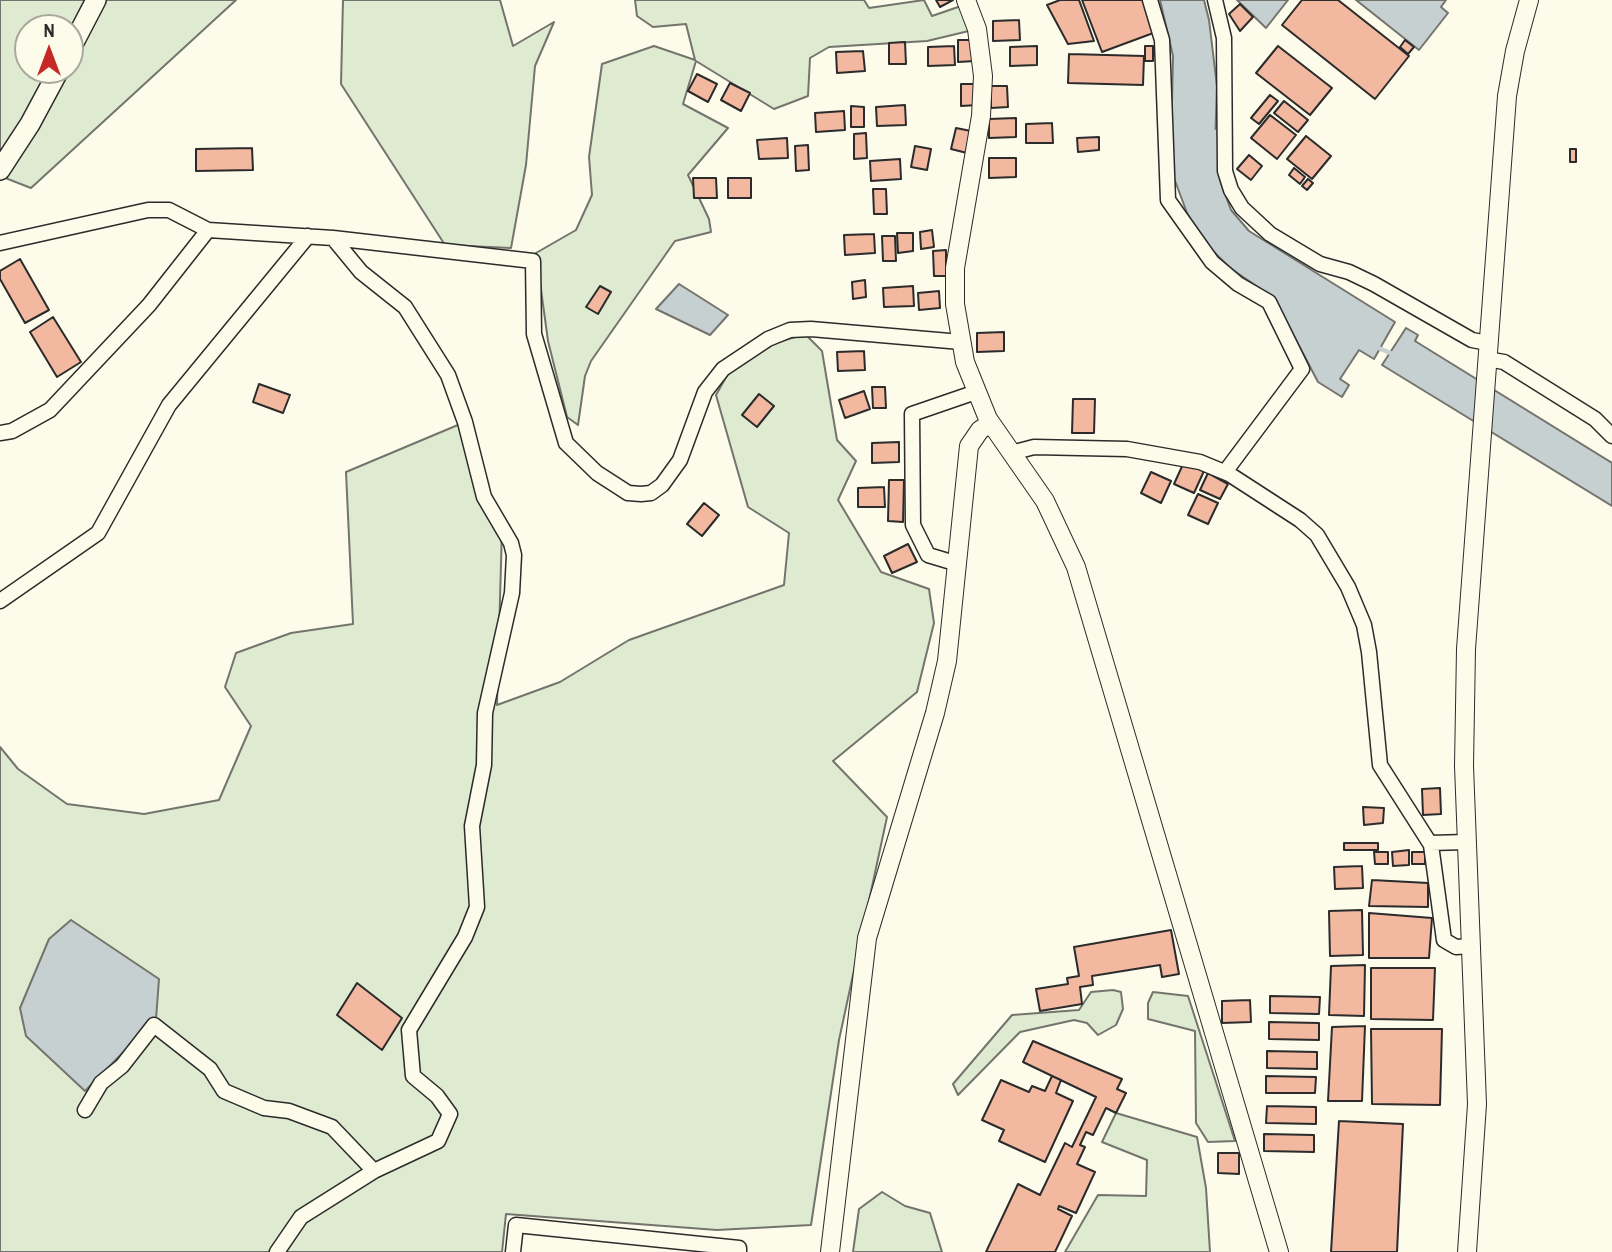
<!DOCTYPE html>
<style>
body{margin:0}
#map{position:relative;width:1612px;height:1252px;overflow:hidden;background:#fdfbea;font-family:"Archivo Narrow",sans-serif}
canvas{display:block}
.north{position:absolute;left:14px;top:14px;width:70px;height:70px;box-sizing:border-box;background:#fdfbea;border:2px solid #a9a89e;border-radius:50%;rotate:0deg;font-size:19px;font-weight:700;line-height:28px;text-align:center;color:#2b2b2b}
.north::after{content:'';display:block;margin:auto;width:24px;height:32px;background:#c62828;clip-path:polygon(50% 0,100% 100%,50% 72%,0 100%)}
</style>
<div id="map">
<canvas width="1612" height="1252"></canvas>
<div class="north">N</div>
</div>
<script>
const c = document.querySelector('canvas').getContext('2d');
c.lineJoin = 'round';
function paint(path, color) {
  c.fillStyle = color;
  c.fill(path, 'evenodd');
}
function shape(rows) {
  const path = new Path2D();
  for (const r of rows) {
    path.moveTo(r[0], r[1]);
    for (let i = 2; i < r.length; i += 2) path.lineTo(r[i], r[i + 1]);
  }
  return path;
}
function strokePath(path, color, width, dash) {
  c.strokeStyle = color;
  c.lineWidth = width;
  c.lineCap = dash ? 'butt' : 'round';
  c.setLineDash(dash || []);
  c.stroke(path);
}
const green = shape([
 [0,0,236,0,31,188,0,176,0,0],
 [28,28,70,28,70,70,28,70,28,28],
 [343,0,500,0,513,46,554,22,535,66,526,165,511,248,445,245,341,84,343,0],
 [635,0,864,0,869,8,924,0,932,16,961,6,973,30,927,41,829,47,810,58,808,96,774,109,696,61,683,104,728,128,688,175,709,219,711,232,675,241,591,361,585,376,578,425,567,417,548,341,536,253,576,230,592,195,589,157,602,64,654,46,695,60,686,24,653,27,637,16,635,0],
 [805,334,822,351,837,440,856,461,838,500,881,572,929,589,934,623,917,692,833,761,887,817,839,1040,811,1225,717,1230,506,1214,502,1252,0,1252,0,747,18,769,67,804,144,814,219,800,251,726,225,687,236,653,291,633,353,624,346,472,465,422,502,529,497,705,560,682,629,640,784,585,789,533,748,507,716,395,739,354,805,334],
 [1113,990,1121,992,1123,1009,1116,1025,1098,1035,1087,1023,1074,1020,1020,1032,958,1095,953,1084,1012,1015,1079,1010,1091,992,1113,990],
 [1153,992,1188,996,1235,1141,1208,1142,1196,1123,1195,1031,1148,1019,1148,1003,1153,992],
 [1116,1113,1197,1137,1206,1188,1210,1252,1065,1252,1098,1195,1146,1196,1147,1160,1102,1142,1116,1113],
 [882,1192,905,1206,930,1213,942,1252,853,1252,859,1209,882,1192]
]);
const water = shape([
 [1160,0,1204,0,1209,20,1217,86,1215,145,1221,183,1231,210,1249,231,1395,322,1374,359,1359,350,1340,379,1349,385,1342,397,1318,382,1274,298,1230,268,1205,243,1187,213,1174,178,1171,145,1173,56,1160,0],
 [1237,0,1288,0,1266,28,1237,0],
 [1356,0,1446,0,1441,7,1448,13,1419,50,1356,0],
 [679,284,728,315,710,335,656,309,679,284],
 [1406,328,1418,335,1415,341,1612,463,1612,506,1382,365,1406,328],
 [71,920,159,979,156,1019,85,1091,26,1036,20,1008,49,939,71,920]
]);
const stream = shape([
 [1215,132,1217,162],
 [1374,346,1395,355]
]);
const building = shape([
 [936,0,953,0,940,7,936,0],
 [1060,0,1079,0,1094,41,1068,44,1047,5,1060,0],
 [1082,0,1144,0,1156,32,1102,52,1082,0],
 [1302,0,1338,0,1409,56,1375,99,1282,25,1302,0],
 [1240,4,1253,17,1240,31,1229,14,1240,4],
 [1019,20,1020,40,993,41,993,21,1019,20],
 [958,40,974,40,975,61,958,62,958,40],
 [1405,40,1414,47,1408,54,1400,47,1405,40],
 [905,42,906,64,889,64,889,43,905,42],
 [954,46,955,65,928,66,928,47,954,46],
 [1037,46,1037,65,1010,66,1010,47,1037,46],
 [1145,46,1153,46,1153,61,1145,61,1145,46],
 [1278,46,1332,88,1310,115,1256,73,1278,46],
 [863,51,865,71,837,73,836,52,863,51],
 [1069,54,1144,56,1143,85,1068,83,1069,54],
 [697,74,717,84,708,102,688,91,697,74],
 [730,83,750,93,741,111,721,100,730,83],
 [961,84,977,84,978,105,961,106,961,84],
 [991,86,1007,86,1008,107,991,108,991,86],
 [1270,95,1278,101,1259,124,1251,118,1270,95],
 [1284,101,1308,120,1298,132,1274,113,1284,101],
 [905,105,906,125,877,126,876,107,905,105],
 [851,106,864,107,864,127,851,127,851,106],
 [844,111,845,130,816,132,815,113,844,111],
 [1270,115,1296,135,1277,159,1251,138,1270,115],
 [1016,118,1016,137,989,138,989,119,1016,118],
 [1052,123,1053,143,1026,143,1026,124,1052,123],
 [956,128,971,131,967,153,951,149,956,128],
 [866,133,867,158,854,159,854,134,866,133],
 [1306,136,1331,156,1312,179,1287,159,1306,136],
 [1099,137,1099,150,1078,152,1077,138,1099,137],
 [787,138,788,158,759,159,757,140,787,138],
 [808,145,809,170,796,171,795,146,808,145],
 [915,146,931,149,927,170,911,167,915,146],
 [252,148,253,170,196,171,196,149,252,148],
 [1570,149,1576,149,1576,162,1570,162,1570,149],
 [1249,155,1262,166,1251,180,1237,169,1249,155],
 [989,158,1016,158,1016,177,989,178,989,158],
 [900,159,901,179,871,181,870,161,900,159],
 [1294,168,1305,177,1300,184,1289,175,1294,168],
 [693,178,716,178,717,198,694,198,693,178],
 [728,178,751,178,751,198,728,198,728,178],
 [1308,179,1313,183,1307,190,1302,186,1308,179],
 [873,189,886,189,887,214,874,214,873,189],
 [932,230,934,247,921,249,920,232,932,230],
 [897,233,913,233,913,251,898,253,897,233],
 [874,234,875,253,845,255,844,235,874,234],
 [882,236,895,236,896,261,883,261,882,236],
 [946,250,946,276,934,276,933,251,946,250],
 [20,259,49,310,25,323,0,279,0,271,20,259],
 [865,280,866,297,853,299,852,282,865,280],
 [600,286,611,292,598,314,586,307,600,286],
 [913,286,914,306,884,307,883,288,913,286],
 [939,291,940,308,919,310,918,293,939,291],
 [53,317,81,362,57,377,30,332,53,317],
 [1004,332,1004,351,977,352,977,333,1004,332],
 [864,351,865,370,838,371,837,352,864,351],
 [259,384,290,395,283,413,253,402,259,384],
 [872,387,885,387,886,408,873,408,872,387],
 [864,391,870,409,845,418,839,400,864,391],
 [759,394,774,406,757,427,742,415,759,394],
 [1073,399,1095,399,1094,433,1072,433,1073,399],
 [899,442,899,462,872,463,872,443,899,442],
 [1184,462,1204,471,1194,493,1174,484,1184,462],
 [1151,472,1171,481,1161,503,1141,493,1151,472],
 [1208,473,1228,484,1220,499,1200,490,1208,473],
 [889,480,904,480,903,522,888,521,889,480],
 [884,487,885,507,858,507,858,488,884,487],
 [1198,494,1218,503,1208,524,1188,515,1198,494],
 [704,503,719,515,702,536,687,524,704,503],
 [908,544,917,562,892,573,884,556,908,544],
 [1440,788,1441,814,1423,815,1422,789,1440,788],
 [1363,807,1384,808,1383,823,1364,825,1363,807],
 [1344,843,1378,843,1378,850,1344,850,1344,843],
 [1409,850,1409,865,1393,866,1392,852,1409,850],
 [1374,852,1388,852,1388,864,1375,864,1374,852],
 [1412,852,1425,852,1425,864,1412,864,1412,852],
 [1362,866,1363,888,1335,889,1334,867,1362,866],
 [1372,880,1428,883,1428,907,1369,906,1372,880],
 [1362,910,1363,955,1330,956,1329,911,1362,910],
 [1369,913,1432,918,1429,958,1369,958,1369,913],
 [1171,930,1179,974,1162,977,1160,965,1092,976,1093,985,1080,987,1082,1004,1040,1011,1036,989,1068,984,1067,978,1079,976,1074,947,1171,930],
 [1365,965,1364,1016,1329,1015,1331,966,1365,965],
 [1371,968,1435,968,1433,1020,1371,1019,1371,968],
 [357,983,402,1018,382,1050,337,1015,357,983],
 [1270,996,1320,997,1319,1014,1270,1013,1270,996],
 [1250,1000,1251,1022,1222,1023,1222,1001,1250,1000],
 [1269,1022,1319,1023,1319,1040,1269,1039,1269,1022],
 [1365,1026,1362,1101,1328,1101,1332,1027,1365,1026],
 [1371,1029,1442,1029,1440,1105,1372,1104,1371,1029],
 [1033,1041,1122,1079,1117,1089,1126,1093,1116,1113,1106,1108,1093,1135,1086,1132,1080,1145,1085,1147,1077,1164,1095,1172,1076,1213,1059,1206,1058,1209,1072,1216,1055,1252,986,1252,1018,1184,1040,1195,1065,1143,1072,1147,1096,1097,1023,1062,1033,1041],
 [1267,1051,1317,1052,1317,1069,1267,1068,1267,1051],
 [1052,1076,1061,1080,1056,1093,1073,1101,1045,1162,999,1141,1004,1130,982,1120,1001,1080,1029,1092,1032,1086,1045,1091,1052,1076],
 [1266,1076,1316,1077,1315,1093,1266,1093,1266,1076],
 [1267,1106,1316,1107,1316,1124,1266,1123,1267,1106],
 [1339,1121,1403,1124,1397,1252,1331,1252,1339,1121],
 [1264,1134,1314,1135,1314,1152,1264,1151,1264,1134],
 [1218,1153,1239,1153,1239,1174,1218,1173,1218,1153]
]);
const minor = shape([
 [1150,0,1162,40,1168,200,1212,262,1238,284,1269,302,1302,369,1225,472],
 [1215,0,1224,38,1225,171,1231,190,1242,208,1270,234,1320,264,1349,272,1374,284,1472,340,1488,343],
 [0,243,148,210,169,210,208,230,333,238,533,261,534,334,566,443,597,473,628,493,641,494,651,493,662,485,680,460,705,392,723,369,768,339,790,330,811,329,961,342],
 [1487,359,1504,362,1595,419,1612,436],
 [0,433,12,431,50,410,149,305,208,230],
 [1011,453,1034,447,1127,449,1200,462,1229,474,1300,520,1317,535,1348,587,1364,625,1369,652,1380,765,1431,845,1444,940,1456,947,1472,946],
 [958,564,928,555,913,525,912,414,976,392],
 [0,601,98,533,169,405,308,236],
 [1430,843,1467,842],
 [85,1110,101,1083,122,1066,154,1025,210,1069,224,1091,264,1108,289,1111,332,1127,374,1171],
 [277,1252,301,1217,374,1171,438,1141,450,1114,437,1096,413,1076,409,1030,465,937,477,907,472,826,484,765,485,713,512,593,514,555,511,543,484,497,465,422,448,375,405,307,361,272,333,238],
 [513,1252,516,1225,739,1248,739,1252]
]);
const tertiary = shape([
 [966,0,977,29,983,76,981,116,955,268,955,304,965,362,988,419,1045,501,1076,567,1279,1252],
 [830,1252,867,938,935,713,947,661,969,446,980,430,991,423],
 [1467,1252,1477,1104,1464,766,1466,649,1507,96,1515,51,1529,0]
]);
const secondary = shape([
 [70,50,96,0],
 [0,170,30,124,59,70]
]);
paint(green, '#deebd1');
strokePath(green, '#74746e', 2);
paint(water, '#c7d0d0');
strokePath(water, '#74746e', 2);
strokePath(stream, '#c7d0d0', 4.5);
paint(building, '#f2b8a0');
strokePath(building, '#2b2b2b', 2);
strokePath(minor, '#2b2b2b', 17);
strokePath(tertiary, '#2b2b2b', 20);
strokePath(secondary, '#2b2b2b', 22);
strokePath(minor, '#fdfbea', 14);
strokePath(tertiary, '#fdfbea', 18);
strokePath(secondary, '#fdfbea', 19);
</script>
